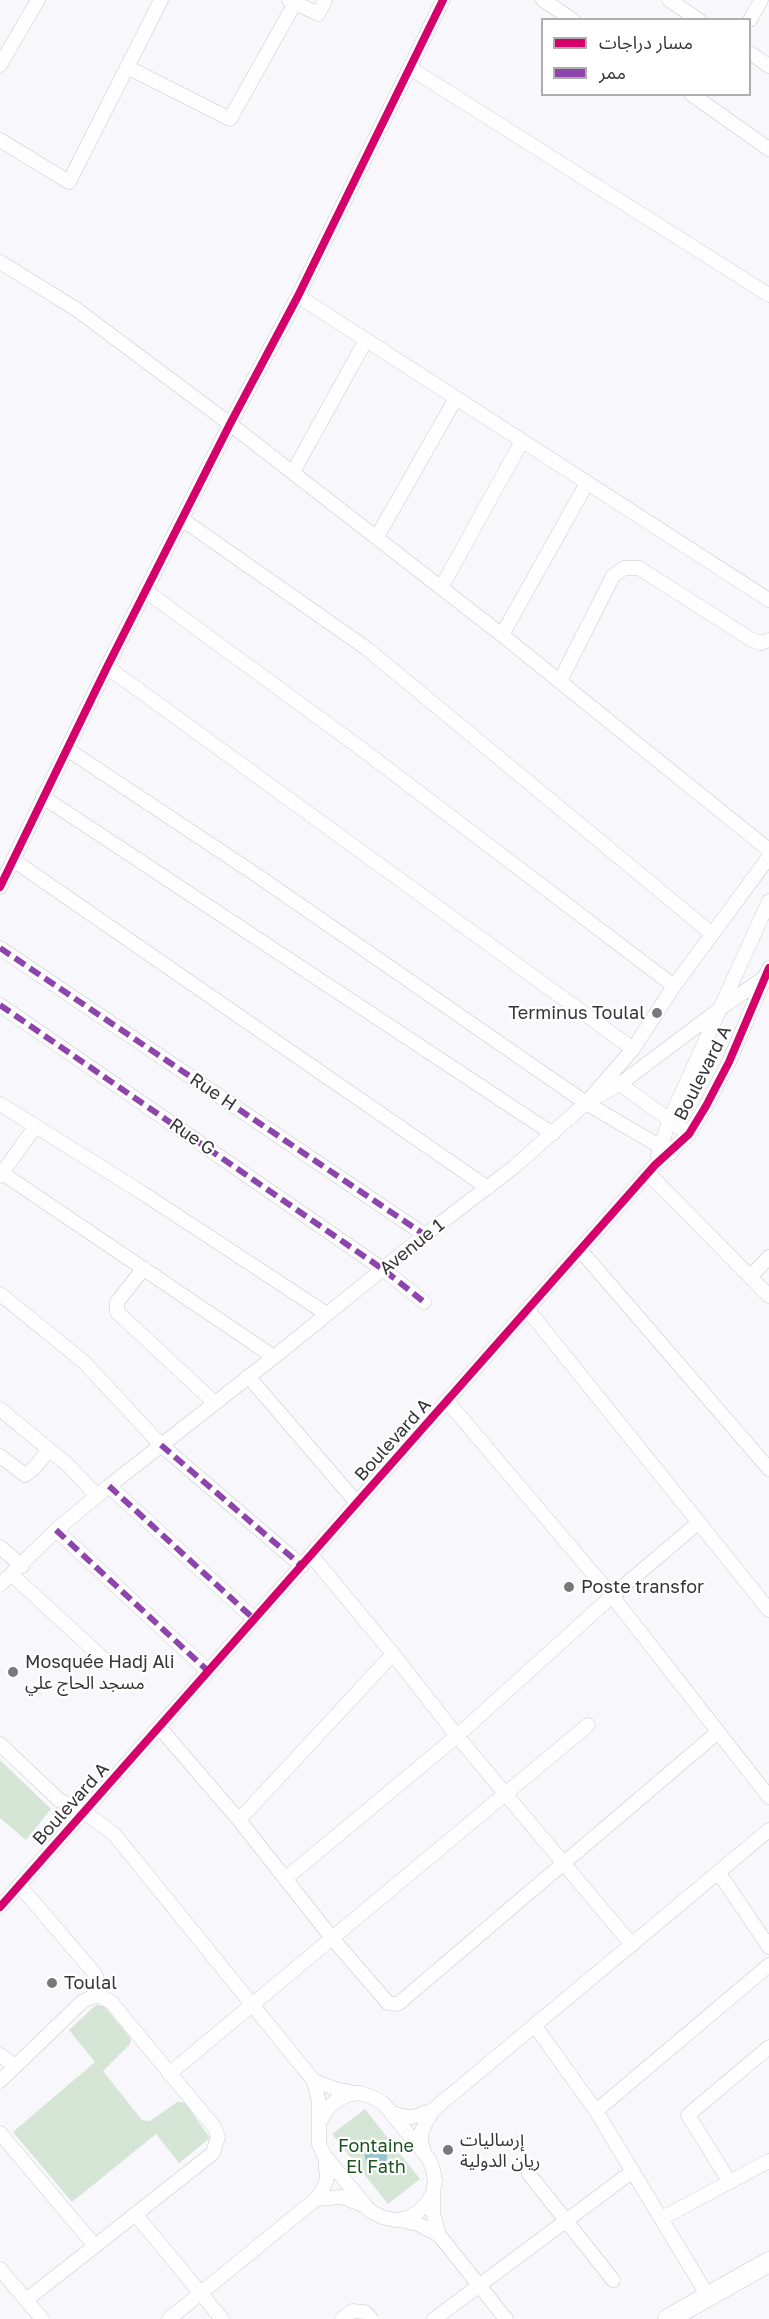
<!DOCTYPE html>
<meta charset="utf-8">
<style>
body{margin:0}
#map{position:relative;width:769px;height:2319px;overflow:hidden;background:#f8f8fc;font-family:"Golos Text","Noto Sans Arabic",sans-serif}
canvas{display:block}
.legend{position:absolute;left:541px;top:18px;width:210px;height:78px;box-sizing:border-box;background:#fff;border:2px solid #aeaeaf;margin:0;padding:8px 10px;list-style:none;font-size:18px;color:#353537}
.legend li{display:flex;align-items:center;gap:12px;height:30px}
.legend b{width:30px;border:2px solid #aeaeaf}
</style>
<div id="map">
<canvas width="769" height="2319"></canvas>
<ul class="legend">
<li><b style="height:8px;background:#d6006c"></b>مسار دراجات</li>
<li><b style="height:8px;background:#8e44ad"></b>ممر</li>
</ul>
</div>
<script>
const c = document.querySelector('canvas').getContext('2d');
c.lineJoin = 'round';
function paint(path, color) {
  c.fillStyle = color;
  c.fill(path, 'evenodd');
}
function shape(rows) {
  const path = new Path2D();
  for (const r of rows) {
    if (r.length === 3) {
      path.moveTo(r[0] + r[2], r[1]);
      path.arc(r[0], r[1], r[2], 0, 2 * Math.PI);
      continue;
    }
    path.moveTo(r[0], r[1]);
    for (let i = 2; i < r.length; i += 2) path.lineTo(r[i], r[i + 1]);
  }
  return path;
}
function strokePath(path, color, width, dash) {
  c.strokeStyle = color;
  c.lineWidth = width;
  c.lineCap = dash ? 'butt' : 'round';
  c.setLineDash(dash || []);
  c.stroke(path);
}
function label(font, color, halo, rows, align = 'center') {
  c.font = font + ' "Golos Text","Noto Sans Arabic",sans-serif';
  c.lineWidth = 4.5;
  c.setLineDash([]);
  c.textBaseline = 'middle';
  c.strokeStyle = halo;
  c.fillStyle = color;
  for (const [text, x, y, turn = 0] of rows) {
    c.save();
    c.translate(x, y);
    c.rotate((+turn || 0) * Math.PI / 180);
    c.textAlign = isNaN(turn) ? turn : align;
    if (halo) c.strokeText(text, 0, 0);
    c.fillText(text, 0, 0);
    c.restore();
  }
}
const green = shape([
 [0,1760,51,1809,26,1840,0,1818],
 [96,2005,104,2006,131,2039,130,2044,103,2071,142,2120,150,2121,177,2102,181,2102,185,2103,210,2138,179,2163,156,2134,72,2202,13,2132,95,2062,69,2030],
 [365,2109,420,2179,388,2204,332,2134]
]);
const water = shape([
 [376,2156,11]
]);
const street = shape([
 [289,0,318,14,325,0],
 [543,0,573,20],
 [669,0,699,20],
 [750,20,761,0],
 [750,53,769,66],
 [0,65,38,0],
 [127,67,230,119,295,3],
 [410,68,769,295],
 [691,94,769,149],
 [0,140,69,182,161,0],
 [0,262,76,309,230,424,502,635,769,850],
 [298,296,769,600],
 [293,472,366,340],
 [183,520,366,648,711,933],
 [377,537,456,398],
 [441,588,522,441],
 [147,592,359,747,674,986],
 [502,635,587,483],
 [107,667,633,1049],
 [560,681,613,576,624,568,639,568,752,640,761,643,769,640],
 [67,749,258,876,586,1103,671,1153],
 [43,797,553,1134],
 [13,860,488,1188],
 [0,887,107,667,230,424,298,296,443,0],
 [0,948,425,1235],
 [0,1005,384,1270,424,1302],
 [612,1080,620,1084,689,1134],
 [598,1096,620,1084,721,1008,765,977],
 [0,1104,141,1192,327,1314],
 [658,1155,669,1121,769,901],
 [2,1173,274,1357],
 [649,1174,769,1296],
 [0,1176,35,1127],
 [581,1251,769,1469],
 [144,1268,117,1302,117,1312,215,1403],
 [750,1277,769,1257],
 [0,1294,84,1362,161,1445,302,1566],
 [528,1310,769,1610],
 [248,1376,357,1503],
 [448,1402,612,1596,769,1797],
 [0,1409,69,1466,97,1496],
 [0,1456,25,1475,34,1468,49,1450],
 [109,1486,254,1619],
 [56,1530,208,1671],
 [0,1547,22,1566],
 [311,1555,393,1654,457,1736,632,1945],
 [11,1574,107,1662],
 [0,1585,56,1530,109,1486,274,1357,425,1235,514,1167,586,1103,633,1049,674,986,769,857],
 [159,1727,239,1820,332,1938,388,2003,398,2004,718,1732],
 [0,1744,59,1800,84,1812,114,1834,314,2081,319,2102,319,2123],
 [239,1820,393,1654],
 [719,1873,769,1947],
 [285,1879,457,1736,612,1596,698,1523],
 [19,1885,95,1974,99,1984,100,1996],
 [0,1907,655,1165,689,1134,706,1106,729,1062,769,968],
 [535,2026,596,2111,708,2296],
 [0,2055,15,2066],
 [169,2074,588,1725],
 [0,2081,83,2001,94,1996,100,1996,111,2002,215,2128,218,2137,213,2153,95,2246,0,2133],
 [314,2081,336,2089,355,2093],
 [360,2093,372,2097,383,2103,429,2159,433,2170,435,2181,433,2193,427,2203,419,2211,408,2218,395,2220,382,2217,370,2211,324,2155,319,2144,319,2123,327,2109,336,2101,347,2095,360,2093],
 [596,2111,769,1965],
 [392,2113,402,2116,413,2117,433,2110,769,1830],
 [424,2152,421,2141,422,2130,433,2110],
 [529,2174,613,2280],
 [729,2181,688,2115,769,2047],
 [433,2193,433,2214,439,2235,506,2319],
 [316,2199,342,2197,363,2205],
 [136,2215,222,2319],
 [662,2218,769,2161],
 [399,2220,418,2224,439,2235],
 [0,2269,42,2319],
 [26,2300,95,2246],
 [169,2319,316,2199,323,2189,327,2178,325,2157],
 [342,2319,352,2311,365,2312,371,2319],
 [434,2319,633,2171]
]);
const secondary = shape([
 [668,2319,769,2262]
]);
const quiet = shape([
 [0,948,425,1235],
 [0,1005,384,1270,424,1302],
 [161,1445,302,1566],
 [109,1486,254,1619],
 [56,1530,208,1671]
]);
const cycleway = shape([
 [0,887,107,667,230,424,298,296,443,0],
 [0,1907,655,1165,689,1134,706,1106,729,1062,769,968]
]);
const markers = [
 [657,1013,6,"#79797c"],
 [569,1587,6,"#79797c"],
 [13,1672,6,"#79797c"],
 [52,1983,6,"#79797c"],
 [448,2150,6,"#79797c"]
];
const poiNames = [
 ["Terminus Toulal",645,1013,"right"],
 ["Poste transfor",581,1587],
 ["Mosquée Hadj Ali",25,1662],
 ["مسجد الحاج علي",25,1683],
 ["Toulal",64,1983],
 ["إرساليات",460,2140],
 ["ریان الدولية",460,2161]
];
const streetNames = [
 ["Boulevard A",703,1073,-63],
 ["Rue H",213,1092,34],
 ["Rue G",192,1137,35],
 ["Avenue 1",412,1247,-39],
 ["Boulevard A",393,1440,-48],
 ["Boulevard A",71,1804,-48]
];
const parkNames = [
 ["Fontaine",376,2146],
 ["El Fath",376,2167]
];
paint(green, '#d4e5d6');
paint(water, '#96c4cf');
strokePath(street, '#cacacd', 15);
strokePath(secondary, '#cacacd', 21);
strokePath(street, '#fefeff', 14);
strokePath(secondary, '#fefeff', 20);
strokePath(quiet, '#8e44ad', 6, [12, 6]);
strokePath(cycleway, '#d6006c', 8);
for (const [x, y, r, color] of markers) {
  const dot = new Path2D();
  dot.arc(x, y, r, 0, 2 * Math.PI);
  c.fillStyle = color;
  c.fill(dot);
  strokePath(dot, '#fff', 2);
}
label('18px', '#353537', '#fff', poiNames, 'left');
label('18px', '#353537', '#fff', streetNames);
label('18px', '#1b5320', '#fff', parkNames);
</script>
